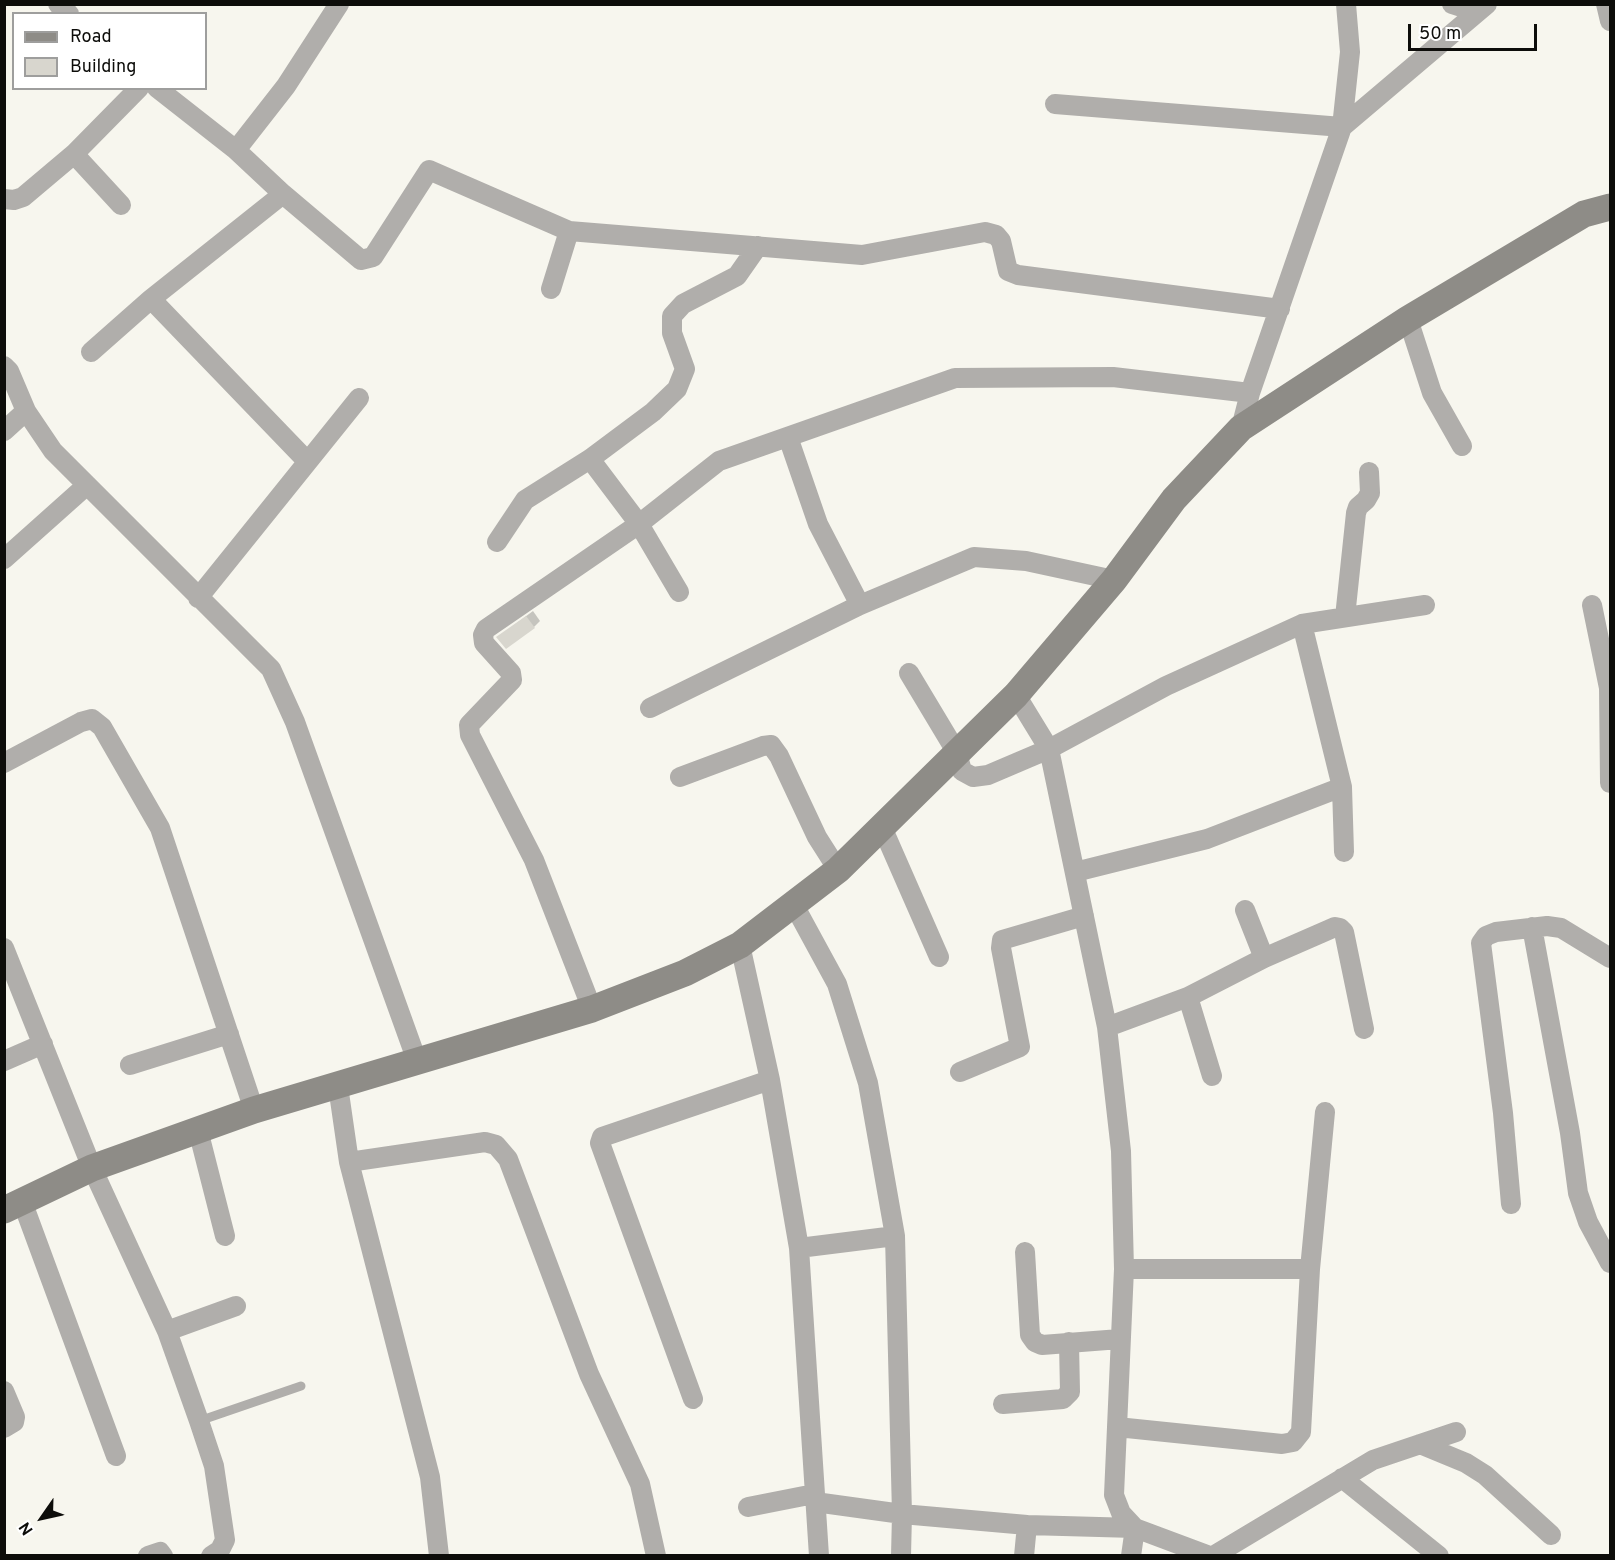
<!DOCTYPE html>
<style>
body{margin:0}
#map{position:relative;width:1615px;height:1560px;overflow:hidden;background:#f7f6ee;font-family:Overpass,sans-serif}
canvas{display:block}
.frame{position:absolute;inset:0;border:6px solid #0d0d0a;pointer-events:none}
.legend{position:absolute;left:12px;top:12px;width:195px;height:78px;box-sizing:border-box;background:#fff;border:2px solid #9e9e9d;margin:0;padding:8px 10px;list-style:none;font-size:18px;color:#0d0d0a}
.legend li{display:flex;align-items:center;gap:12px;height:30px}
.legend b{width:30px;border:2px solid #9e9e9d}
.north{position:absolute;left:12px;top:1488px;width:60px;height:60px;-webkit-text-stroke:4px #fff;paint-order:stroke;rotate:236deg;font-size:16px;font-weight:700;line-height:24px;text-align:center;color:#0d0d0a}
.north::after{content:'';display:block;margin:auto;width:21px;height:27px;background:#0d0d0a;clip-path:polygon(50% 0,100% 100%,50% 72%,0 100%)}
.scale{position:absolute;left:1408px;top:24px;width:129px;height:27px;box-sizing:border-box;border:3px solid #0d0d0a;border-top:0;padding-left:8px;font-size:18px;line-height:21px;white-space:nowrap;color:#0d0d0a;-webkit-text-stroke:4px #fff;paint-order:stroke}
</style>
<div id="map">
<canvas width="1615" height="1560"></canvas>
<div class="frame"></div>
<ul class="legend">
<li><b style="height:8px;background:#8e8c87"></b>Road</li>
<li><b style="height:16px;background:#d8d6ce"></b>Building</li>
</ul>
<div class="north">N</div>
<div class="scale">50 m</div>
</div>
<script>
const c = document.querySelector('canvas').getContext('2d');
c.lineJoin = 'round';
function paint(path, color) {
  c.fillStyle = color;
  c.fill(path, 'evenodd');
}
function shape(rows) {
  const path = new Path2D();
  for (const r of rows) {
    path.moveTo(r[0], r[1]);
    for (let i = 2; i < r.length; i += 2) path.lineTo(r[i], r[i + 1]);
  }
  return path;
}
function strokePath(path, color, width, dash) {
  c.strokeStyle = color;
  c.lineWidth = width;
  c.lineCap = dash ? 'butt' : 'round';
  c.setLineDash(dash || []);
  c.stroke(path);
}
const shadow = shape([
 [533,611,540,621,534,627,498,637]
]);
const building = shape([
 [526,616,535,628,506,649,496,637]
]);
const service = shape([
 [199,1421,301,1386]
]);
const minor = shape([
 [58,4,69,14],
 [1452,4,1477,12],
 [1606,4,1610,21],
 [157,88,236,150,283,194,361,260,373,257,429,170,569,231,862,255,985,232,996,235,1001,241,1008,271,1018,275,1280,309],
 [1055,104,1342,127,1487,4],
 [236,150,286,86,339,4],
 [74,154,121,205],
 [4,199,14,200,23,197,74,154,139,88],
 [551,289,569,231],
 [151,299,307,461],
 [1408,319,1432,393,1462,446],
 [91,352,151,299,283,194],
 [4,366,9,371,26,411,53,451,271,669,295,722,417,1061],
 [1241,428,1250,393,1342,127,1350,52,1346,4],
 [4,431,26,411],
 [788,437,818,524,860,605],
 [590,459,639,524,679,592],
 [497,542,525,500,590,459,653,412,677,389,685,369,672,333,672,316,683,304,737,276,758,246],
 [4,559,87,485],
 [198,598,359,398],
 [1592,605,1609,688,1610,783],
 [1345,617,1356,513,1358,507,1366,500,1370,493,1369,472],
 [1302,624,1342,787,1344,852],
 [909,673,957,753,962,771,973,777,988,775,1049,749,1166,686,1302,624,1425,605],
 [1016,695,1049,749,1107,1027,1121,1151,1124,1269,1114,1495,1121,1513,1135,1528],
 [650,708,860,605,974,557,1026,561,1114,580],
 [4,763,81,722,92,719,102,727,160,828,254,1110],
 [680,777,763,746,771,745,779,756,817,837,838,870],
 [882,827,939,957],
 [1075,872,1207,839,1342,787],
 [794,905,837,984,868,1083,895,1236,902,1514,901,1556],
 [1245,910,1264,958],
 [1532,927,1570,1133,1578,1193,1588,1222,1610,1263],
 [740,945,770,1080,799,1248,819,1556],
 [4,948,92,1168,167,1331,199,1421,214,1466,225,1540,220,1550,211,1556],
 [1188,997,1212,1076],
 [592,1009,534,860,470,735,469,725,512,680,511,673,484,643,483,635,486,629,639,524,719,461,955,378,1113,377,1250,393],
 [1107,1027,1188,997,1264,958,1335,927,1340,928,1344,932,1364,1029],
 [4,1061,43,1044],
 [130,1065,229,1034],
 [960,1072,1020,1047,1001,948,1002,940,1084,916],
 [338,1086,349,1162,430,1477,439,1556],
 [198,1130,225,1236],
 [349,1162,485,1142,496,1145,508,1159,589,1374,640,1484,656,1556],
 [22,1201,116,1456],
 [1511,1204,1503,1113,1481,943,1486,936,1496,932,1547,926,1561,928,1610,958],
 [799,1248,895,1236],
 [1025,1252,1030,1335,1035,1342,1042,1345,1120,1339],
 [1124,1269,1310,1269],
 [167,1331,236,1306],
 [4,1391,15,1417,14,1422,4,1428],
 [693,1399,600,1143,602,1137,770,1080],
 [1003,1404,1063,1399,1070,1392,1069,1342],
 [1117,1427,1282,1444,1293,1442,1301,1432,1310,1269,1325,1112],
 [1420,1444,1466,1463,1485,1475,1551,1535],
 [1342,1478,1439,1556],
 [815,1502,902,1514,1027,1525,1135,1528,1210,1556],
 [748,1507,814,1494],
 [148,1556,160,1552,163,1556],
 [1024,1556,1027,1525],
 [1131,1556,1135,1528],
 [1213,1556,1373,1460,1456,1432]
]);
const secondary = shape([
 [4,1210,92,1168,254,1110,592,1009,685,973,740,945,838,870,1016,695,1114,580,1174,499,1241,428,1408,319,1584,214,1610,207]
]);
paint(shadow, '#0003');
paint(building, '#d8d6ce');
strokePath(service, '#b0aeab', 9);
strokePath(minor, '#b0aeab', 20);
strokePath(secondary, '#8e8c87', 27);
</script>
